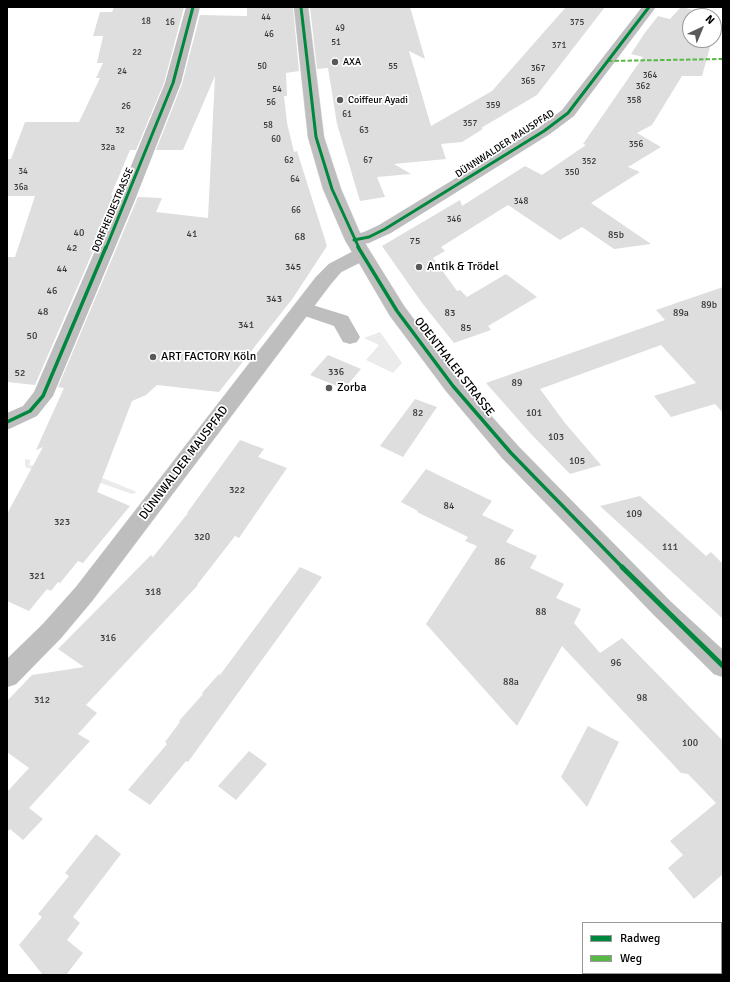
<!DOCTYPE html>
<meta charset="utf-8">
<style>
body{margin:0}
#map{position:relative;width:730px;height:982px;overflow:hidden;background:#fff;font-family:Signika,sans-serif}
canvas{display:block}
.frame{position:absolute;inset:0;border:8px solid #000;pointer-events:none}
.legend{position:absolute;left:582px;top:922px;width:140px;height:52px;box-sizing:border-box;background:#fff;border:1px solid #999;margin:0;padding:5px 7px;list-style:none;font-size:12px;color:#000}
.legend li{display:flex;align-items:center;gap:8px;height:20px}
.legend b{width:20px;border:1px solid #999}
.north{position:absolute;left:682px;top:8px;width:40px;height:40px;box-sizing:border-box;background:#fff;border:1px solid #999;border-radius:50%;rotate:44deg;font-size:11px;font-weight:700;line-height:16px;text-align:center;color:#000}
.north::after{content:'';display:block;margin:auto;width:14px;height:18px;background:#595959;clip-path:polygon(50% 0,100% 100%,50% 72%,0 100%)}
</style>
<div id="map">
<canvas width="730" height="982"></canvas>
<div class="frame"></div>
<ul class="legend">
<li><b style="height:5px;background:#00873e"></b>Radweg</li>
<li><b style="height:5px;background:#58b947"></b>Weg</li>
</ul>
<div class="north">N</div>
</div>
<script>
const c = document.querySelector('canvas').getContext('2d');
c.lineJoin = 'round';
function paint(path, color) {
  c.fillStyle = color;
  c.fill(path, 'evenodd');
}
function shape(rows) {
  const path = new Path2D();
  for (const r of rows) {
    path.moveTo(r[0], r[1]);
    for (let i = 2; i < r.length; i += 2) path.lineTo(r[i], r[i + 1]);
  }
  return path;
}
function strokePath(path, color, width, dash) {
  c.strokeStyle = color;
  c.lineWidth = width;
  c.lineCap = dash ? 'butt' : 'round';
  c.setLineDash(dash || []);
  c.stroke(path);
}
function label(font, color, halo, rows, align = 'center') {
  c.font = font + ' Signika,sans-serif';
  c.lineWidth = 3.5;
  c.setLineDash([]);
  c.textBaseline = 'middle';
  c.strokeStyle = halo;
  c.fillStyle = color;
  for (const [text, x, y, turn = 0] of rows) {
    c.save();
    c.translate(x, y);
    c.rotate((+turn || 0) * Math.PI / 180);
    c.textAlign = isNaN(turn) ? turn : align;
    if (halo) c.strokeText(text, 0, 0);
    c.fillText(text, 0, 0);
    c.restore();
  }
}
const green = shape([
 [380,332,402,363,393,373,366,360,379,345,364,338],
 [25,459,31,460,29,465,91,470,100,477,137,492,132,494,78,475,27,468,25,465]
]);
const building = shape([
 [114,7,184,7,164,83,136,150,130,150,111,195,117,196,35,385,7,382,7,257,15,257,35,196,7,196,7,159,11,159,25,122,79,122,100,78,96,78,103,63,97,63,103,36,93,36,100,12,112,12],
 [247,7,293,7,299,71,286,73,287,96,284,96,287,123,294,152,297,151,327,246,293,298,219,392,157,385,146,395,132,401,97,492,130,506,83,563,78,561,60,583,58,582,51,591,47,589,29,611,7,601,7,514,43,447,36,450,64,388,58,387,138,197,162,198,156,212,208,218,215,76,183,150,156,150,182,84,200,15,247,16],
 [310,7,410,7,425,59,409,51,431,126,492,91,566,7,605,7,537,95,481,128,483,129,462,142,441,144,446,159,394,164,411,174,377,177,385,197,360,201,337,124,328,68,317,69],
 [681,7,717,16,714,20,714,16,690,16,690,40,712,40,702,76,682,76,652,125,637,133,661,147,628,167,640,172,591,203,651,244,614,249,582,227,560,240,508,205,441,247,445,251,433,258,457,291,460,290,467,297,506,274,537,297,488,326,491,330,454,343,422,303,382,246,460,200,462,206,525,166,542,175,586,145,583,144,643,57,631,54,644,34,658,16,670,19],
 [723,287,723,413,715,404,671,417,654,396,696,383,661,345,540,389,565,423,601,465,570,474,531,434,486,383,665,320,656,310],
 [328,355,361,369,344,389,310,375],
 [415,399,437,407,403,457,380,446],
 [240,440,264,449,258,457,287,468,239,538,235,536,197,585,198,585,86,705,97,713,78,734,90,741,29,808,43,819,23,840,10,829,7,832,7,792,29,768,7,752,7,701,32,675,84,667,58,649,151,555,153,557,188,513,187,513],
 [426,469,492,501,482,515,514,530,506,542,537,556,530,568,564,584,556,598,581,609,574,623,600,653,622,638,723,741,723,874,694,899,668,868,683,855,670,841,716,803,688,774,681,773,562,646,517,726,426,624,477,546,465,541,468,537,417,512,418,511,401,502],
 [640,496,706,556,711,552,723,564,723,619,600,506],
 [300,567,322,577,188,762,186,761,150,805,128,790,167,744,165,742,180,722,179,721,203,694,202,693,219,674,220,675],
 [588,726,619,742,587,807,561,777],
 [249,751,267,764,236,800,218,786],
 [96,834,121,854,73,917,80,923,67,940,83,953,66,975,43,975,19,945,42,917,38,914,69,876,65,873]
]);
const minor = shape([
 [186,7,200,7,181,83,135,200,53,396,37,416,7,430,7,413,23,406,34,392,117,200,165,83,186,7],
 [642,7,656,7,574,116,550,134,391,233,369,243,354,246,348,244,345,240,348,236,364,232,379,225,538,128,562,110,642,7],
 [303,302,348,316,360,337,357,342,350,344,343,342,334,326,296,313,294,308,296,303,303,302]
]);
const major = shape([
 [294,7,308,7,324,137,341,189,363,240,404,306,460,381,519,447,670,601,723,650,723,677,714,674,654,615,503,459,446,391,390,316,359,263,341,272,330,285,92,601,61,638,16,684,7,687,7,659,43,624,76,587,316,277,329,264,352,252,345,240,323,189,308,137,294,7]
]);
const quiet = shape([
 [608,61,723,59]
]);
const cyclewayFar2 = shape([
 [301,7,316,137,332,189,359,248],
 [354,240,369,237,385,229,544,131,568,113,649,7],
 [106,248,173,83,193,7]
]);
const cyclewayFar1 = shape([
 [358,247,397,311,453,386,511,453,623,568],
 [7,422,30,411,43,396,106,247]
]);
const cycleway = shape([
 [622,567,723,666]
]);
const markers = [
 [335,62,4,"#595959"],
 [340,100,4,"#595959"],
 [419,267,4,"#595959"],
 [153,357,4,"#595959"],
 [329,388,4,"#595959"]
];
const farNumbernames = [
 ["44",266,18],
 ["18",146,22],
 ["16",170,23],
 ["375",577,23],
 ["49",340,29],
 ["46",269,35],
 ["51",336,43],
 ["371",559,46],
 ["22",137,53],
 ["50",262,67],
 ["55",393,67],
 ["367",538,69],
 ["24",122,72],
 ["364",650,76],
 ["365",528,82],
 ["362",643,87],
 ["54",277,90],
 ["358",634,101],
 ["56",271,103],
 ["359",493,106],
 ["26",126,107],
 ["61",347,115],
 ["357",470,124],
 ["58",268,126],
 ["32",120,131],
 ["63",364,131],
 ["60",276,140],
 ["356",636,145],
 ["32a",108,148],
 ["62",289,161],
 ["67",368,161],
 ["352",589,162],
 ["34",23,172],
 ["350",572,173],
 ["64",295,180],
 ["36a",21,188],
 ["348",521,202],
 ["66",296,211],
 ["346",454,220]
];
const farPoinames = [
 ["AXA",343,62],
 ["Coiffeur Ayadi",348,100]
];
const farStreetnames = [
 ["DÜNNWALDER MAUSPFAD",505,144,-33],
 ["DORFHEIDESTRASSE",113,210,-67]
];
const numberNames = [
 ["40",79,233],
 ["41",192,234],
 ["85b",616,235],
 ["68",300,237],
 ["75",415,241],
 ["42",72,248],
 ["345",293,267],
 ["44",62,269],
 ["46",52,291],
 ["343",274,299],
 ["89b",709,305],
 ["48",43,312],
 ["83",450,313],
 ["89a",681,313],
 ["341",246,325],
 ["85",466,328],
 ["50",32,336],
 ["336",336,372],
 ["52",20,373],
 ["89",517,383],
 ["82",418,413],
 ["101",534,413],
 ["103",556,437],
 ["105",577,461],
 ["322",237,490],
 ["84",449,506],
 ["109",634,514],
 ["323",62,522],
 ["320",202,537],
 ["111",670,547],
 ["86",500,562],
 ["321",37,576],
 ["318",153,592],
 ["88",541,612],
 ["316",108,638],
 ["96",616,663],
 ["88a",511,682],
 ["98",642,698],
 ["312",42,700],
 ["100",690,743]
];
const poiNames = [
 ["Antik & Trödel",427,267],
 ["ART FACTORY Köln",161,357],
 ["Zorba",337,388]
];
const streetNames = [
 ["ODENTHALER STRASSE",454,367,52],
 ["DÜNNWALDER MAUSPFAD",184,463,-53]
];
paint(green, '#ebebeb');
paint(building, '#dedede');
strokePath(major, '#dbdbdb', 1);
paint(minor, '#bebebe');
paint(major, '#bebebe');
strokePath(quiet, '#58b947', 2, [4.5, 2]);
strokePath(cyclewayFar2, '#00873e', 3);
strokePath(cyclewayFar1, '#00873e', 3.5);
strokePath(cycleway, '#00873e', 5);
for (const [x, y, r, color] of markers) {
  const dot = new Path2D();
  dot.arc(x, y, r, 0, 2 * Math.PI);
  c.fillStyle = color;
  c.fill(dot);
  strokePath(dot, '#fff', 1.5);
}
label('9px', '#383838', null, farNumbernames);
label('10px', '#000', '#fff', farPoinames, 'left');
label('10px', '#000', '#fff', farStreetnames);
label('10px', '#383838', null, numberNames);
label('12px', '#000', '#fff', poiNames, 'left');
label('12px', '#000', '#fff', streetNames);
</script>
